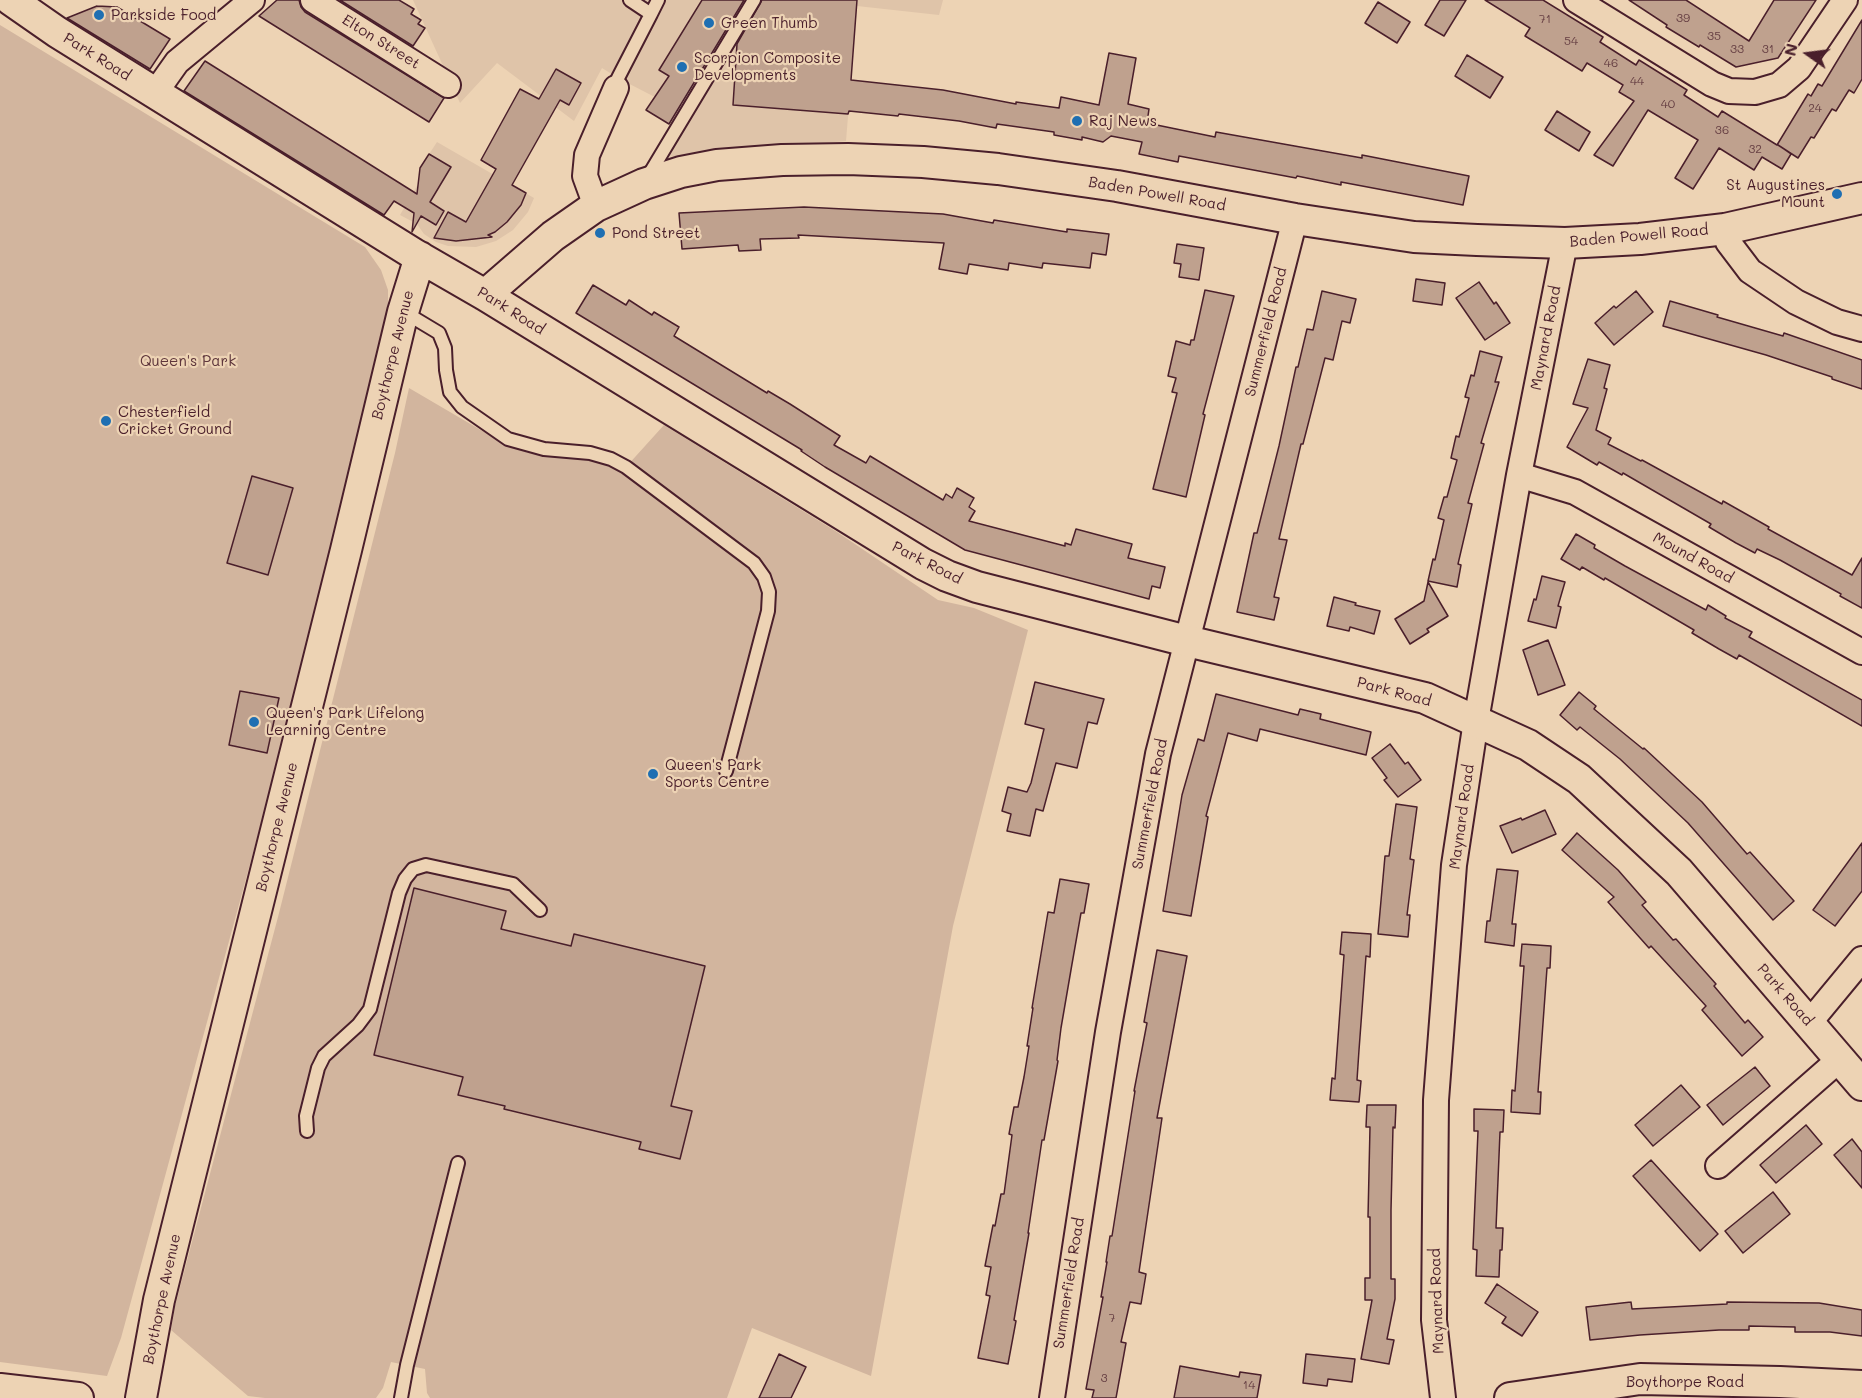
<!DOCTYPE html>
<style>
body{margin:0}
#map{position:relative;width:1862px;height:1398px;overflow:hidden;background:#edd3b4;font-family:Mali,sans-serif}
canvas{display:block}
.north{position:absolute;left:1778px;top:24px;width:60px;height:60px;-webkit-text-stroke:4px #edd3b4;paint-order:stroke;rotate:284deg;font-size:16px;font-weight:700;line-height:24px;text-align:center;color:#4a1f2b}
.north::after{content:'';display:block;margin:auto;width:21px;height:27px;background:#4a1f2b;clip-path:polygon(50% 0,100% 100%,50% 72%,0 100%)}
</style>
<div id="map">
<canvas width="1862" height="1398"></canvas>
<div class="north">N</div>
</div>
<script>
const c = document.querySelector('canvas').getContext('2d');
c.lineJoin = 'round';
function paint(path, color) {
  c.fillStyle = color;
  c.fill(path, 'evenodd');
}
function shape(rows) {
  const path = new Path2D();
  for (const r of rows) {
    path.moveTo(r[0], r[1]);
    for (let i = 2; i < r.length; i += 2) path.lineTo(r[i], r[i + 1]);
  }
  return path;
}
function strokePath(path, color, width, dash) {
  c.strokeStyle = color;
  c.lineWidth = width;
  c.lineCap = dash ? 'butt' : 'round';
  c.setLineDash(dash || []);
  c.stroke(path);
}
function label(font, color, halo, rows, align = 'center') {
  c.font = font + ' Mali,sans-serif';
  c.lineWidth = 4.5;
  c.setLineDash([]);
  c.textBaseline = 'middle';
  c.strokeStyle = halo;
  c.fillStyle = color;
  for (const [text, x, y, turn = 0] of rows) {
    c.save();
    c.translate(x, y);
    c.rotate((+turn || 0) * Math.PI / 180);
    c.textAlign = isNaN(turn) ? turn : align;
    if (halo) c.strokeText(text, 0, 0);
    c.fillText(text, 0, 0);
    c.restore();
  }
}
const built = shape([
 [413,0,745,0,690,89,676,108,618,78,602,68,574,121,497,63,460,103],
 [761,0,943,0,939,15,857,6,846,141,664,157],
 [437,142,534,198,528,212,513,230,496,241,476,247,448,246,436,242,424,234,417,224,400,215,422,177,419,175,420,168]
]);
const green = shape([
 [0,25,365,247,381,270,388,290,388,325,336,548,121,1338,107,1376,0,1362],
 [409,388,508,446,529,453,588,459,626,467,664,425,837,532,938,600,974,608,1028,630,953,926,871,1376,752,1328,727,1398,430,1398,427,1393,425,1369,391,1362,383,1388,376,1398,265,1398,248,1396,171,1330,175,1306,278,917,395,453]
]);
const building = shape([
 [277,0,299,0,301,7,305,12,444,98,429,122,259,16,277,0],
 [340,0,399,0,414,9,411,14,421,20,418,24,425,28,413,46,340,0],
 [702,0,744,0,669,124,646,110,669,76,659,70,702,0],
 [762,0,857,0,851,80,943,90,1016,104,1016,102,1059,108,1061,97,1099,105,1109,53,1136,58,1128,104,1149,109,1147,123,1215,137,1216,132,1362,158,1362,155,1469,176,1463,205,1341,182,1341,185,1297,176,1296,178,1179,156,1178,162,1139,154,1142,142,1111,136,1103,142,1082,137,1082,140,1054,135,1054,132,997,124,996,128,959,121,899,114,898,116,849,111,848,114,733,105,737,44,762,0],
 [1440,0,1466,0,1444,36,1425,25,1440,0],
 [1485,0,1543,0,1603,37,1600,42,1636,65,1639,60,1687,90,1684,95,1718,117,1722,111,1777,145,1808,94,1811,96,1818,84,1822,86,1862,20,1862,79,1854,93,1849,90,1836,111,1832,109,1814,138,1811,137,1798,158,1778,145,1791,154,1782,169,1762,157,1754,170,1719,148,1693,189,1675,178,1698,140,1648,110,1613,166,1594,155,1634,101,1619,92,1623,85,1587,63,1582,71,1553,53,1525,36,1530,28,1485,0],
 [1629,0,1686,0,1749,41,1774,0,1816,0,1778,58,1736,67,1700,45,1699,47,1666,27,1667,25,1629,0],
 [1378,2,1410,22,1397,43,1365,23,1378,2],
 [97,6,117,7,170,39,150,69,67,18,97,6],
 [1467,55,1503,77,1490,98,1455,76,1467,55],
 [205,61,417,194,420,168,429,154,451,167,430,202,444,211,436,225,421,216,412,232,414,213,394,201,384,215,184,91,205,61],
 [556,69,581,83,569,105,560,100,512,185,526,193,521,205,507,222,495,232,488,235,492,237,456,241,434,238,448,212,466,222,496,169,481,160,520,89,539,99,556,69],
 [1557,111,1590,132,1579,151,1545,130,1557,111],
 [804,207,943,214,993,223,994,220,1067,232,1067,229,1109,234,1106,255,1092,253,1090,268,1043,263,1042,268,1009,263,1008,270,969,264,967,274,939,269,944,243,798,235,799,238,760,239,761,250,739,251,738,245,682,249,679,213,804,207],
 [1177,244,1204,248,1199,280,1179,277,1181,264,1174,263,1177,244],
 [1416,279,1445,283,1442,305,1413,301,1416,279],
 [1479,282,1494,304,1496,302,1510,323,1485,340,1456,298,1479,282],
 [593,285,626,305,629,300,652,315,654,312,679,327,674,336,767,393,768,391,790,404,840,436,834,445,866,463,870,456,943,500,946,494,952,498,957,488,974,498,969,507,975,511,969,521,1065,546,1065,543,1071,545,1076,529,1132,544,1128,558,1165,567,1160,588,1152,586,1149,599,965,550,825,467,801,451,802,450,576,313,593,285],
 [1205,290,1234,296,1203,414,1205,415,1186,497,1153,489,1177,393,1172,392,1176,378,1168,376,1176,341,1190,345,1191,340,1194,340,1205,290],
 [1322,291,1356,299,1350,323,1342,321,1333,360,1325,358,1303,444,1301,444,1279,539,1287,540,1274,597,1279,598,1274,620,1237,612,1254,533,1257,533,1279,446,1296,367,1298,367,1307,329,1313,330,1322,291],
 [1636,291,1653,312,1614,345,1595,323,1614,306,1616,308,1636,291],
 [1670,301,1718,315,1717,317,1783,336,1784,333,1862,360,1862,389,1832,379,1832,377,1766,355,1663,326,1670,301],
 [1480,351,1502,357,1495,382,1499,382,1481,443,1484,444,1468,503,1472,504,1458,564,1461,565,1457,587,1428,581,1433,559,1435,560,1444,520,1438,518,1444,497,1447,497,1457,460,1451,458,1456,436,1459,437,1469,398,1465,397,1471,375,1474,376,1480,351],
 [1588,359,1610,365,1604,388,1607,389,1596,430,1611,438,1608,444,1641,461,1642,460,1722,504,1723,501,1769,527,1768,529,1852,575,1862,558,1862,608,1840,596,1841,594,1780,560,1757,549,1755,553,1736,543,1709,527,1711,524,1623,473,1622,475,1599,462,1597,465,1567,447,1588,408,1573,404,1588,359],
 [252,476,293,488,268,575,227,563,252,476],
 [1576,534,1595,545,1594,548,1625,566,1706,610,1708,605,1726,616,1725,618,1752,632,1749,637,1862,700,1862,726,1739,655,1737,659,1719,649,1692,633,1694,630,1605,578,1604,580,1582,567,1580,570,1561,559,1576,534],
 [1542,576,1565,582,1558,606,1561,607,1556,628,1528,621,1534,599,1536,600,1542,576],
 [1428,582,1448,616,1427,629,1429,632,1410,644,1395,619,1424,601,1428,582],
 [1334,597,1356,603,1355,605,1380,611,1374,634,1350,627,1349,631,1327,626,1334,597],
 [1548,640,1565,685,1538,695,1523,650,1548,640],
 [1035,682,1104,699,1097,724,1088,722,1077,768,1056,763,1043,811,1036,809,1030,836,1007,831,1011,814,1002,811,1008,787,1027,792,1031,783,1044,729,1025,724,1035,682],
 [240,691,279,698,267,753,229,745,240,691],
 [1579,692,1596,706,1594,709,1643,749,1644,748,1702,802,1747,854,1750,852,1794,901,1773,920,1688,823,1620,759,1580,727,1577,730,1560,715,1579,692],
 [1216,694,1298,715,1300,709,1321,714,1320,719,1371,732,1366,755,1260,729,1257,741,1228,733,1206,816,1208,817,1191,916,1163,911,1182,795,1198,739,1204,741,1216,694],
 [1390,744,1405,764,1408,762,1421,780,1398,797,1384,780,1387,778,1372,758,1390,744],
 [1396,804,1417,807,1410,859,1414,860,1407,915,1410,915,1408,937,1378,934,1385,856,1389,856,1396,804],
 [1545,810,1556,834,1512,853,1500,826,1521,818,1522,820,1545,810],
 [1577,833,1618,870,1646,902,1642,905,1673,940,1676,939,1716,984,1714,986,1745,1023,1748,1020,1763,1037,1742,1056,1702,1010,1706,1006,1651,946,1649,948,1608,902,1614,897,1562,850,1577,833],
 [1862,843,1862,891,1835,926,1813,910,1862,843],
 [1497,869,1518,871,1512,924,1516,924,1514,946,1485,942,1487,921,1490,921,1497,869],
 [1060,879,1089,884,1084,913,1081,913,1072,964,1061,1028,1057,1060,1058,1061,1044,1140,1042,1140,1028,1233,1029,1233,1014,1320,1016,1321,1008,1364,978,1358,990,1296,986,1295,991,1267,985,1266,993,1225,995,1226,1001,1194,1004,1194,1012,1135,1009,1134,1014,1107,1018,1107,1024,1077,1029,1046,1027,1046,1033,1008,1032,1008,1048,912,1054,913,1060,879],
 [414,888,506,911,501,929,571,946,574,934,705,966,671,1106,692,1111,680,1159,639,1149,641,1142,504,1109,505,1106,458,1095,463,1077,374,1055,414,888],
 [1342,932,1371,934,1370,957,1366,956,1359,1050,1357,1080,1361,1081,1359,1102,1330,1100,1332,1078,1335,1079,1344,955,1340,954,1342,932],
 [1522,944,1551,946,1550,968,1547,968,1538,1092,1541,1092,1540,1114,1511,1112,1512,1090,1515,1091,1524,966,1520,966,1522,944],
 [1157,950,1187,956,1157,1118,1162,1118,1139,1272,1146,1274,1141,1304,1130,1302,1121,1342,1126,1343,1116,1398,1092,1398,1094,1390,1086,1389,1103,1297,1101,1297,1107,1262,1106,1262,1110,1236,1112,1236,1135,1091,1134,1091,1147,1023,1144,1022,1157,950],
 [1755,1067,1770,1086,1723,1125,1707,1105,1755,1067],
 [1681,1085,1700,1107,1653,1146,1635,1125,1681,1085],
 [1367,1105,1396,1105,1395,1128,1393,1127,1391,1210,1391,1279,1395,1279,1395,1299,1387,1339,1394,1340,1389,1364,1361,1359,1372,1300,1365,1300,1365,1278,1370,1278,1370,1217,1368,1217,1370,1127,1366,1127,1367,1105],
 [1474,1109,1504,1110,1503,1132,1500,1132,1496,1228,1503,1228,1502,1250,1500,1250,1499,1277,1476,1276,1477,1250,1473,1249,1478,1131,1474,1131,1474,1109],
 [1806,1125,1822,1144,1776,1183,1760,1165,1806,1125],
 [1852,1139,1862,1152,1862,1188,1834,1155,1852,1139],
 [1651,1160,1718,1234,1700,1251,1633,1176,1651,1160],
 [1773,1192,1790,1214,1743,1253,1725,1231,1773,1192],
 [1497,1284,1538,1312,1522,1336,1502,1323,1506,1317,1485,1303,1497,1284],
 [1631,1302,1632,1309,1727,1304,1727,1302,1819,1303,1862,1310,1862,1336,1830,1332,1795,1332,1795,1327,1749,1326,1749,1330,1719,1330,1640,1335,1590,1340,1586,1307,1631,1302],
 [779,1354,806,1367,791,1398,759,1398,779,1354],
 [1306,1354,1355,1359,1352,1382,1328,1379,1327,1386,1303,1383,1306,1354],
 [1180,1366,1239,1377,1240,1372,1261,1375,1257,1398,1174,1398,1180,1366]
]);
const service = shape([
 [651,14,658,0],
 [616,88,618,78,651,14,630,0],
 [647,178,754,0],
 [404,312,439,333,445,348,446,370,450,392,462,407,508,439,544,449,590,453,611,459,626,467,754,563,764,577,769,592,768,611,726,771],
 [307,1131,306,1116,318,1068,324,1056,358,1025,370,1009,399,893,405,879,413,869,426,865,513,884,540,910],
 [401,1398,407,1365,458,1163]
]);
const minor = shape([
 [313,0,448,85],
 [1576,0,1712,84,1729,91,1755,92,1779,85,1799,68,1845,0],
 [155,93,177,62,252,0],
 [596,206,585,176,587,155,616,88],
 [1725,229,1728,242,1750,271,1796,302,1837,322,1862,329],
 [1519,475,1575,492,1862,652],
 [1809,1023,1862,959],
 [1718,1166,1840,1059],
 [1052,1398,1108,1032,1158,754,1295,219],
 [1443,1398,1434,1320,1436,1100,1454,865,1476,721,1519,475,1565,243]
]);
const tertiary = shape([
 [11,0,57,32,414,254,485,295,923,564,947,576,977,587,1187,641,1425,698,1528,745,1579,779,1679,872,1862,1085],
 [485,295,553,236,596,206,644,184,681,172,717,165,782,160,848,159,923,162,998,169,1117,186,1295,219,1414,237,1477,240,1565,243,1640,239,1725,229,1862,198],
 [0,1389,78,1398],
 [141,1398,159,1300,346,550,403,312,420,257],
 [1510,1398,1640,1379,1780,1382,1862,1386]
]);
const markers = [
 [99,15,6,"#1f6fb2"],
 [709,23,6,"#1f6fb2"],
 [682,67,6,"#1f6fb2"],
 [1077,121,6,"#1f6fb2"],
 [1837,194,6,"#1f6fb2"],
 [600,233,6,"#1f6fb2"],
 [106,421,6,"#1f6fb2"],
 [254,722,6,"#1f6fb2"],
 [653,774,6,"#1f6fb2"]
];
const numberNames = [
 ["39",1683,18],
 ["71",1545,19],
 ["35",1714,36],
 ["54",1571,41],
 ["33",1737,49],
 ["31",1768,49],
 ["46",1611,63],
 ["44",1637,81],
 ["40",1668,104],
 ["24",1815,108],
 ["36",1722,130],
 ["32",1755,149],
 ["7",1112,1318],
 ["3",1104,1378],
 ["14",1249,1385]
];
const poiNames = [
 ["Parkside Food",111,15],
 ["Green Thumb",721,23],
 ["Scorpion Composite",694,58],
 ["Developments",694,75],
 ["Raj News",1089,121],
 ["St Augustines",1825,185,"right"],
 ["Mount",1825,202,"right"],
 ["Pond Street",612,233],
 ["Chesterfield",118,412],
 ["Cricket Ground",118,429],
 ["Queen's Park Lifelong",266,713],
 ["Learning Centre",266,730],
 ["Queen's Park",665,765],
 ["Sports Centre",665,782]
];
const streetNames = [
 ["Elton Street",381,42,32],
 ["Park Road",97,57,32],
 ["Baden Powell Road",1157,194,10],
 ["Baden Powell Road",1639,236,-5],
 ["Park Road",511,311,32],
 ["Summerfield Road",1266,332,-76],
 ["Maynard Road",1546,338,-79],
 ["Boythorpe Avenue",393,355,-76],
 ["Mound Road",1693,558,29],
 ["Park Road",927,563,27],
 ["Park Road",1394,692,15],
 ["Summerfield Road",1150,804,-79],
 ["Maynard Road",1462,817,-82],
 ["Boythorpe Avenue",277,827,-76],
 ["Park Road",1785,995,49],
 ["Summerfield Road",1069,1283,-81],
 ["Boythorpe Avenue",162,1299,-78],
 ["Maynard Road",1437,1301,-92],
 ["Boythorpe Road",1685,1382]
];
const parkNames = [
 ["Queen's Park",188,361]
];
paint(built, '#dfc4a9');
paint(green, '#d2b59e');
paint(building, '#bfa18e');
strokePath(building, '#4a1f2b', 1.5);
strokePath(service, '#4a1f2b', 16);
strokePath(minor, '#4a1f2b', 28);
strokePath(tertiary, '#4a1f2b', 34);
strokePath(service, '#edd3b4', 12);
strokePath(minor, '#edd3b4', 24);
strokePath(tertiary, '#edd3b4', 30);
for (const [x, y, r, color] of markers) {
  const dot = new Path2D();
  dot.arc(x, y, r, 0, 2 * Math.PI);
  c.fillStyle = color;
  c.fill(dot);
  strokePath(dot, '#edd3b4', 2);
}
label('12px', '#674044', null, numberNames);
label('15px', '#4a1f2b', '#edd3b4', poiNames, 'left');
label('15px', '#4a1f2b', '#edd3b4', streetNames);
label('15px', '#5e363c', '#edd3b4', parkNames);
</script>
